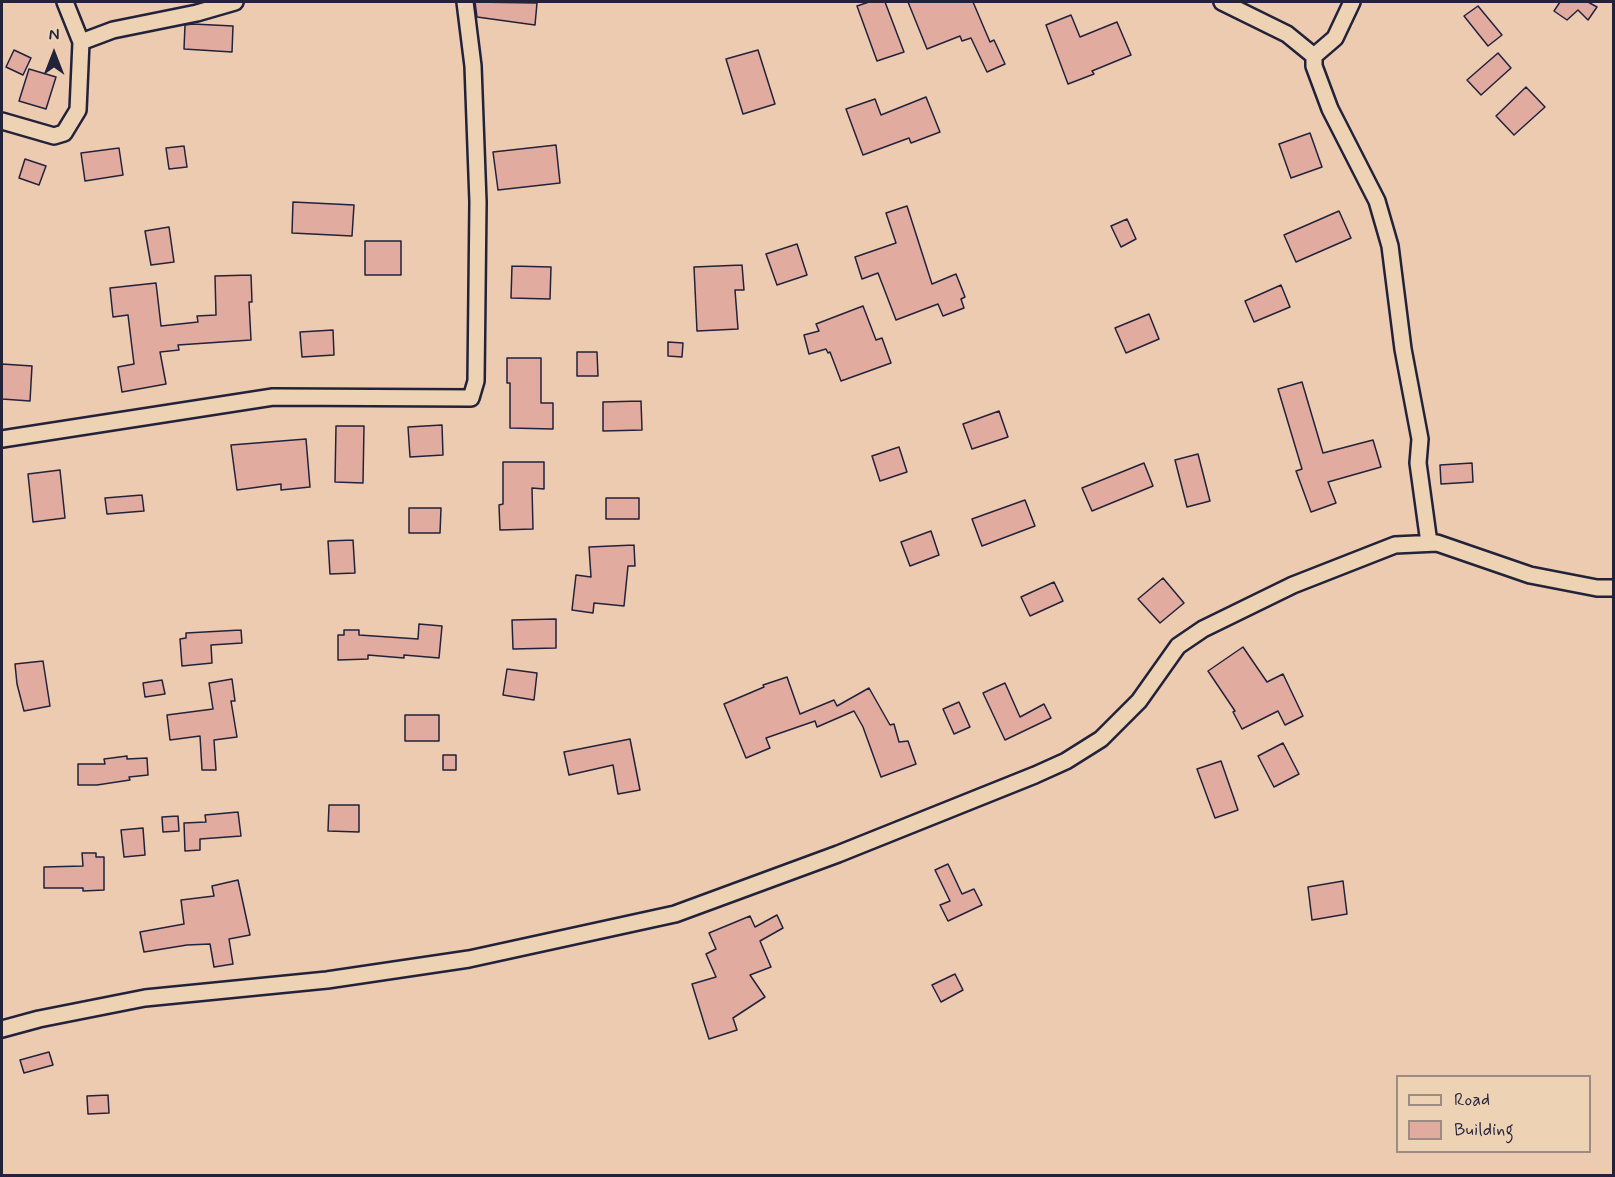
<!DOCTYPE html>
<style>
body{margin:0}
#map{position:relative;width:1615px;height:1177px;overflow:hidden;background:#eccbb1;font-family:Mynerve,sans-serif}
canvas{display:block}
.frame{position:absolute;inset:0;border:3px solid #22223b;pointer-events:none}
.legend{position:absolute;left:1396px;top:1075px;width:195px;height:78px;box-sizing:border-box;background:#edd2b4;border:2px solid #9c8c84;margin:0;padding:8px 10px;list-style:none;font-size:18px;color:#22223b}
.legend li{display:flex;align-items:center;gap:12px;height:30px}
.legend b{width:30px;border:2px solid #9c8c84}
.north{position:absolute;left:24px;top:24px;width:60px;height:60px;-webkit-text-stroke:4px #edd2b4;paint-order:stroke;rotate:0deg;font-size:16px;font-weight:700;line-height:24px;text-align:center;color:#22223b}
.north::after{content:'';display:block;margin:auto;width:21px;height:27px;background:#22223b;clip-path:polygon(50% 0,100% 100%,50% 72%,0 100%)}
</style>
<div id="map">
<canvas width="1615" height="1177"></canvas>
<div class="frame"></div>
<ul class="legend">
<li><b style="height:8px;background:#edd2b4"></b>Road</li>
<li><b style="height:16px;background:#e2aba0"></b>Building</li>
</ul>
<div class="north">N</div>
</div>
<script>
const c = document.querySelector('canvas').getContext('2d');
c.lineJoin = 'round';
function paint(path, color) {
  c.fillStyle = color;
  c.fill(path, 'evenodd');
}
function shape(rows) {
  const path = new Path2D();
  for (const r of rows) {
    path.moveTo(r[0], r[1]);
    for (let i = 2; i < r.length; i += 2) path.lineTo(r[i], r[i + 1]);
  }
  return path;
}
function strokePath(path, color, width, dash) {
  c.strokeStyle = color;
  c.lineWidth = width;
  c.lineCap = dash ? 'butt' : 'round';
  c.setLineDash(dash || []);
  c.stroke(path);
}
const building = shape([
 [475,2,537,3,535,25,477,17,475,2],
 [869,2,885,2,904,52,877,61,857,6,869,2],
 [908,2,973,2,990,42,994,40,1005,64,987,72,971,38,962,41,960,36,927,49,908,2],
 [1560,2,1588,2,1597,7,1588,20,1578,10,1567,20,1554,11,1560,2],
 [1478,6,1502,35,1488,46,1464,16,1478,6],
 [1071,15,1080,37,1117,22,1131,55,1092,71,1094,74,1068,84,1046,25,1071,15],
 [193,24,233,26,232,52,184,49,185,25,193,24],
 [14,50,31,58,23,75,6,67,14,50],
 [758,50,775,104,743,114,726,59,758,50],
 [1498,53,1511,68,1481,95,1467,80,1498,53],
 [29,69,56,77,46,109,19,101,29,69],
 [1526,87,1545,107,1514,135,1496,116,1526,87],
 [926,97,940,132,911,143,909,138,863,155,846,109,875,99,881,115,926,97],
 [1310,133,1322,167,1291,178,1279,144,1310,133],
 [556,145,560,183,498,190,493,152,556,145],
 [184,146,187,167,169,169,166,148,184,146],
 [119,148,123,175,85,181,81,153,119,148],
 [25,159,46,166,39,185,19,178,25,159],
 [293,202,354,205,352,236,292,233,293,202],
 [907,206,932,284,956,274,965,297,961,299,964,308,943,316,938,304,896,320,878,273,862,279,855,257,896,243,886,213,907,206],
 [1339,211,1351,238,1296,262,1284,235,1339,211],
 [1127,219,1136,239,1121,247,1111,226,1127,219],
 [169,227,174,262,151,265,145,231,169,227],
 [365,241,401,241,401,275,365,275,365,241],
 [797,244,807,275,777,285,766,254,797,244],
 [742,265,744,290,735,290,738,329,697,331,694,267,742,265],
 [512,266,551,267,550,299,511,298,512,266],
 [251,275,252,302,249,302,251,340,178,345,179,350,160,352,166,384,122,392,118,367,134,364,128,315,113,317,110,288,156,283,161,326,198,322,197,316,216,315,215,276,251,275],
 [1281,285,1290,307,1254,322,1245,301,1281,285],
 [863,306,876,340,882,338,891,363,841,381,830,352,828,353,826,349,809,354,804,335,819,331,816,324,863,306],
 [1149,314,1159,339,1126,353,1115,328,1149,314],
 [333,330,334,355,302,357,300,332,333,330],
 [668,342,683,343,682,357,668,356,668,342],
 [577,352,597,352,598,376,577,376,577,352],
 [507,358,541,358,541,403,553,403,553,429,510,428,510,383,507,383,507,358],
 [2,364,32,366,30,401,2,399,2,364],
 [1302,382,1323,453,1373,440,1381,467,1328,482,1336,503,1311,512,1296,471,1302,469,1278,389,1302,382],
 [641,401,642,430,603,431,603,402,641,401],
 [999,411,1008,437,972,449,963,424,999,411],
 [442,425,443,455,410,457,408,427,442,425],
 [336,426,364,426,363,483,335,482,336,426],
 [306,439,310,487,281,490,281,484,237,490,231,445,306,439],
 [899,447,907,472,880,481,872,456,899,447],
 [1198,454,1210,501,1187,507,1175,460,1198,454],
 [503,462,544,462,544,489,532,488,533,529,500,530,499,505,503,504,503,462],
 [1144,463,1153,486,1092,511,1082,488,1144,463],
 [1472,463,1473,482,1441,484,1440,465,1472,463],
 [60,470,65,518,33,522,28,474,60,470],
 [142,495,144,511,107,514,105,498,142,495],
 [606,498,639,498,639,519,606,519,606,498],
 [1025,500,1035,526,982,546,972,519,1025,500],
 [409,508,441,508,440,533,409,533,409,508],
 [931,531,939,555,910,566,901,542,931,531],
 [353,540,355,573,330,574,328,541,353,540],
 [634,545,635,566,628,566,624,606,594,603,593,613,572,610,576,575,591,577,589,547,634,545],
 [1163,578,1184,603,1160,623,1138,599,1163,578],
 [1054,582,1063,601,1030,616,1021,597,1054,582],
 [556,619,556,648,513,649,512,620,556,619],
 [419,624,442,626,439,658,404,655,404,658,368,655,368,659,338,660,338,635,344,635,344,630,359,630,359,635,418,639,419,624],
 [241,630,242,643,211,645,212,663,182,666,180,639,186,638,186,633,241,630],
 [1243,647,1267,682,1283,674,1303,716,1285,725,1278,711,1242,729,1233,712,1235,711,1208,671,1243,647],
 [43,661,50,706,24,711,17,684,15,664,43,661],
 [507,669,537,673,534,700,503,695,507,669],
 [787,677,800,714,834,700,837,706,869,688,890,725,894,724,899,742,908,741,916,764,881,777,863,727,854,711,817,727,815,721,766,738,770,748,746,758,724,704,764,687,763,685,787,677],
 [232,679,235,701,231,701,237,737,214,740,216,770,202,770,200,736,170,740,167,715,213,709,209,683,232,679],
 [162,680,165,694,145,697,143,683,162,680],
 [1005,683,1020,717,1044,704,1051,718,1005,740,983,693,1005,683],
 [959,702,970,727,954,734,943,709,959,702],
 [405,715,439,715,439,741,405,741,405,715],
 [630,739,640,790,618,794,613,765,569,775,564,752,630,739],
 [1283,743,1299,774,1274,787,1258,756,1283,743],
 [443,755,456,755,456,770,443,770,443,755],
 [127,756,127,759,147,758,148,775,129,777,130,780,97,785,78,785,78,764,105,764,104,759,127,756],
 [1221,761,1238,810,1215,818,1197,769,1221,761],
 [329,805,359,805,359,832,328,831,329,805],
 [238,812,241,836,200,839,200,850,185,851,184,823,206,822,205,815,238,812],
 [178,816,179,831,163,832,162,817,178,816],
 [143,828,145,855,124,857,121,830,143,828],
 [82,853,96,853,96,857,104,857,104,890,83,891,83,888,44,888,44,867,83,866,82,853],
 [948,864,962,894,974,889,982,905,948,921,940,905,950,901,935,870,948,864],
 [238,880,250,935,229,939,233,964,214,967,210,944,187,945,144,952,140,932,184,924,181,900,214,896,212,886,238,880],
 [1343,881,1347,914,1312,920,1308,887,1343,881],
 [777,915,783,928,760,941,771,967,750,975,765,997,733,1018,737,1030,709,1039,692,984,716,977,706,954,716,949,709,933,750,916,755,927,777,915],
 [955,974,963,990,941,1002,932,985,955,974],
 [49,1052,53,1065,24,1073,20,1060,49,1052],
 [108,1095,109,1113,88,1114,87,1096,108,1095]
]);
const street = shape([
 [1222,2,1287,34,1314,56],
 [1352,2,1335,38,1314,56,1314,66,1330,109,1377,201,1390,246,1403,349,1420,439,1418,463,1429,543],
 [81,42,113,30,197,13,235,2],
 [2,121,54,136,64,133,78,110,81,42,65,2],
 [2,439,273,397,471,398,476,381,478,202,473,66,465,2],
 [2,1029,39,1019,145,998,327,980,469,959,675,914,838,854,1035,775,1066,761,1101,739,1139,701,1178,646,1203,629,1293,585,1395,545,1437,543,1530,575,1597,588,1614,588]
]);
paint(building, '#e2aba0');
strokePath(building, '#22223b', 1.5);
strokePath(street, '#22223b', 20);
strokePath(street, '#edd2b4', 15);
</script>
